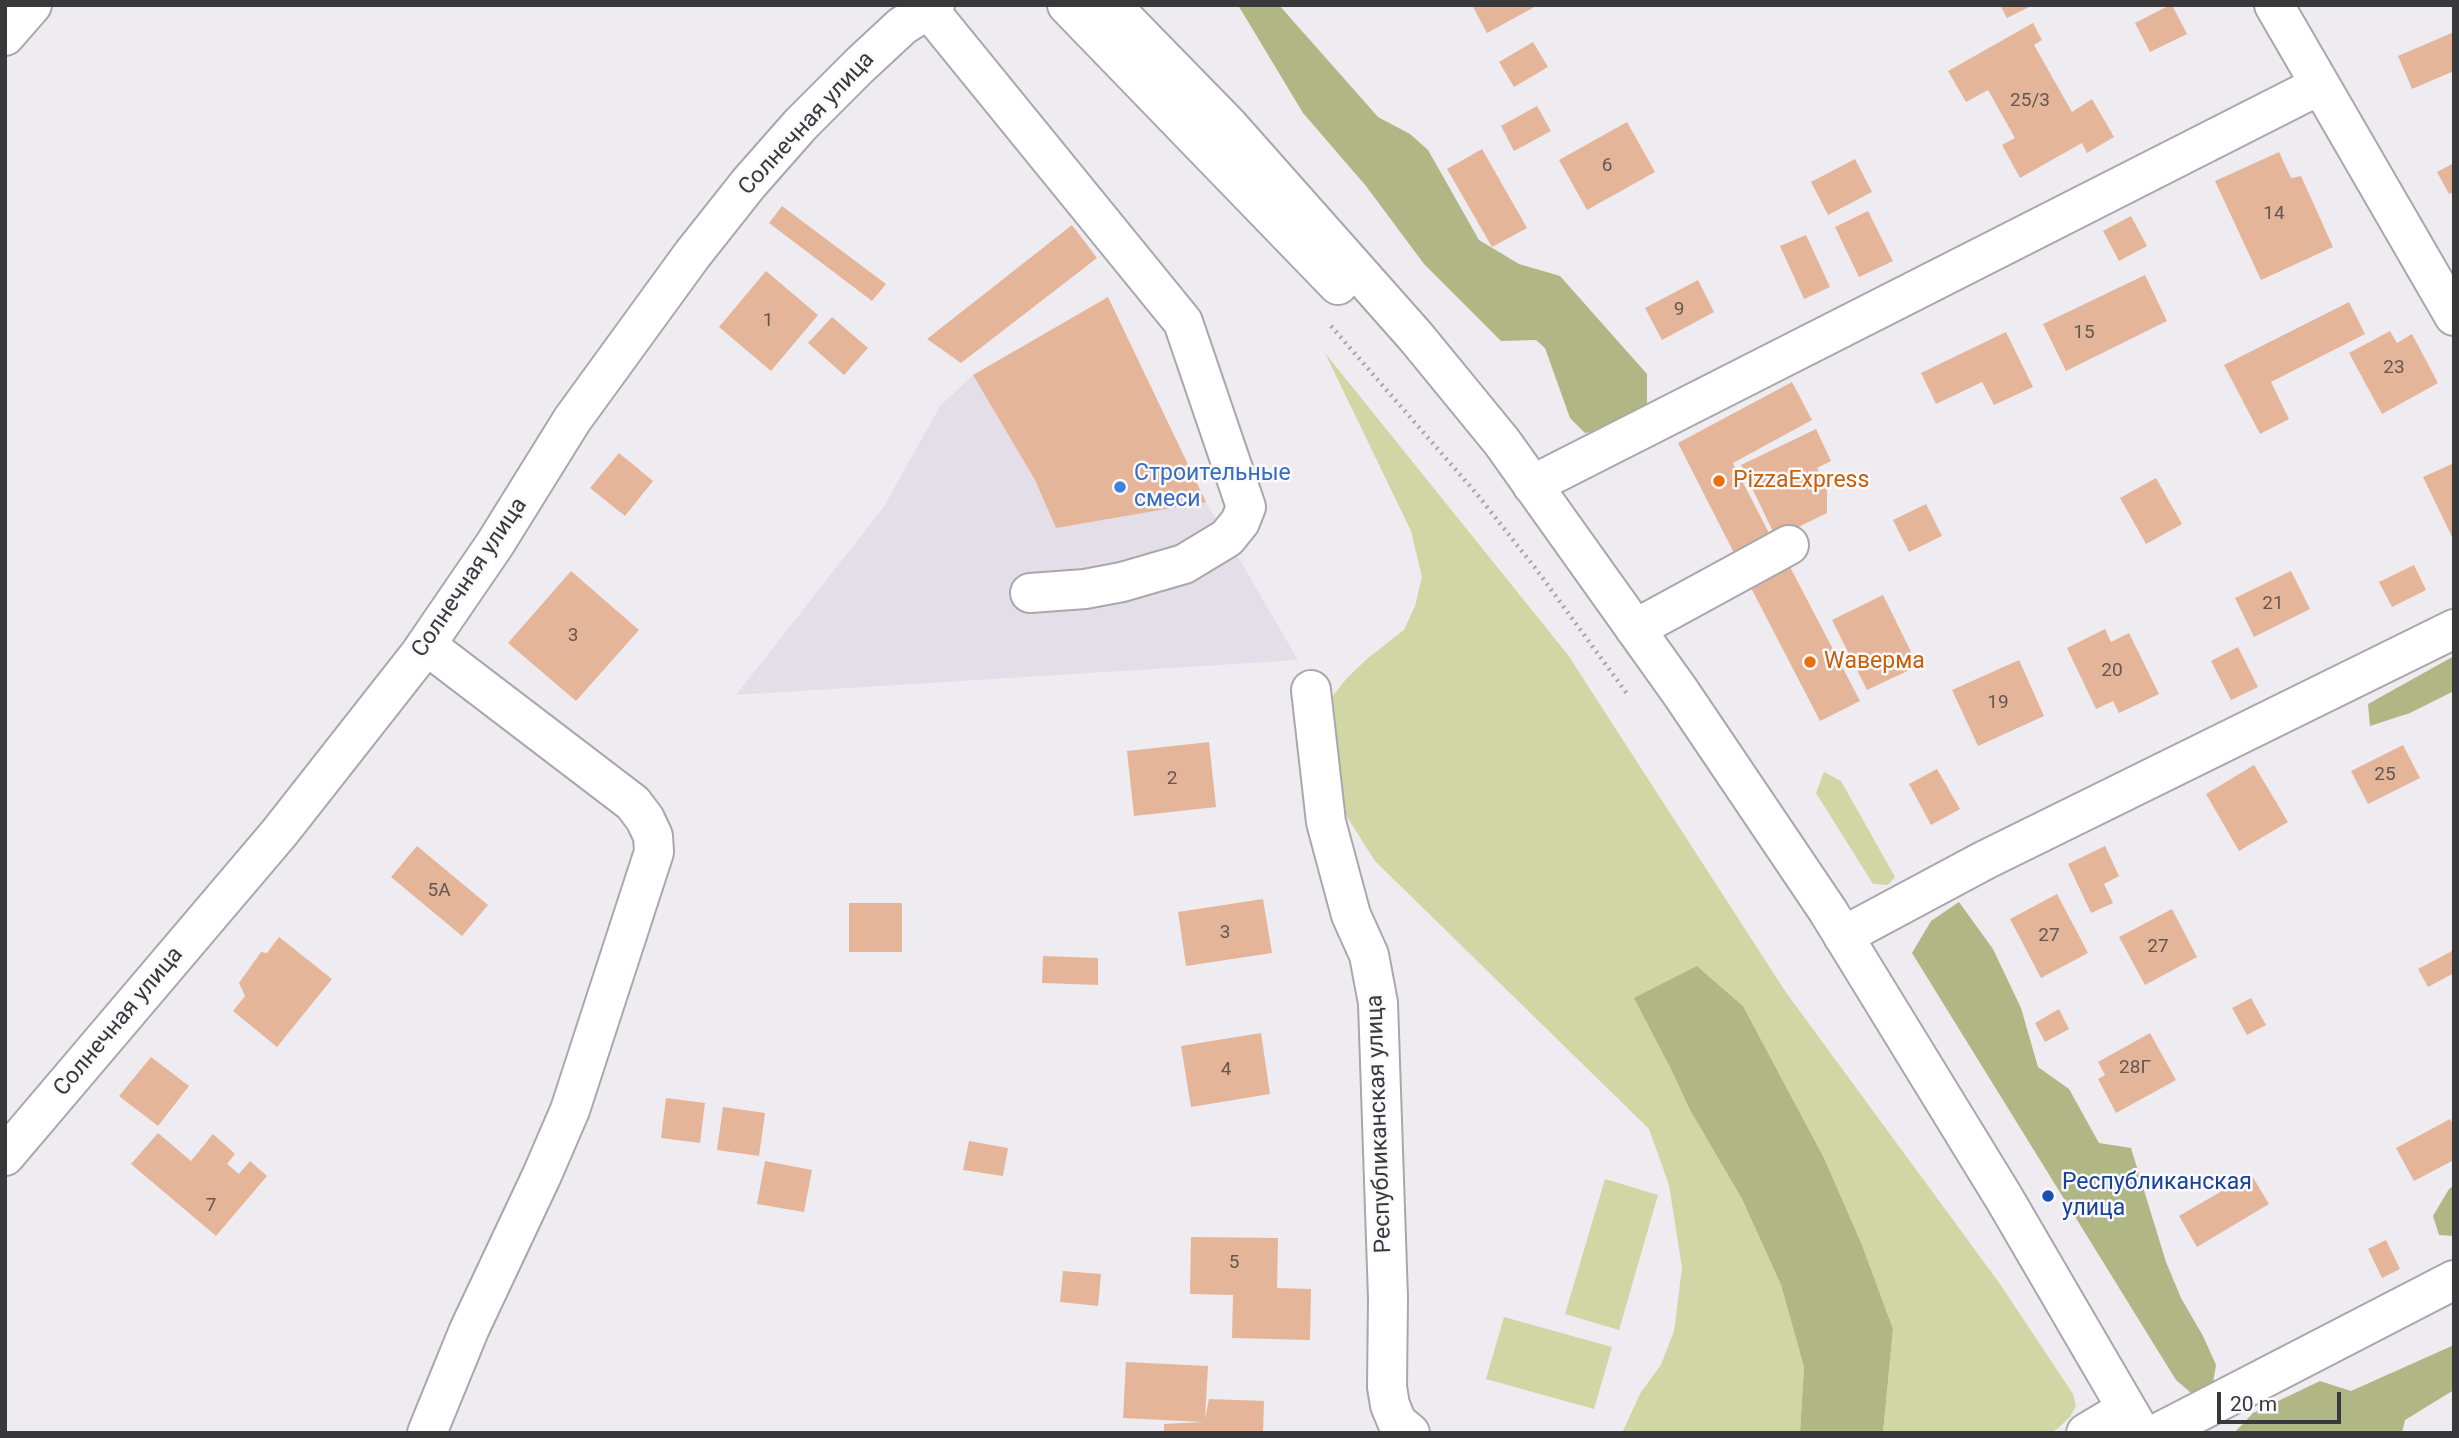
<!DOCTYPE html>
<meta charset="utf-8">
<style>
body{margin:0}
#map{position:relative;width:2459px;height:1438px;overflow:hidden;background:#eeecf0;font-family:Roboto,sans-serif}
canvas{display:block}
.frame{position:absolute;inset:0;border:7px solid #39383a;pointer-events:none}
.scale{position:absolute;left:2217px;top:1392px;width:124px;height:32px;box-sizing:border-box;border:4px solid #39383a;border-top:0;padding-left:9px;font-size:21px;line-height:24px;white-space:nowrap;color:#39383a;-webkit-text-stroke:5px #fbf9fd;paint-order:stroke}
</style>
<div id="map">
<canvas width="2459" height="1438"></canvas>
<div class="frame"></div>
<div class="scale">20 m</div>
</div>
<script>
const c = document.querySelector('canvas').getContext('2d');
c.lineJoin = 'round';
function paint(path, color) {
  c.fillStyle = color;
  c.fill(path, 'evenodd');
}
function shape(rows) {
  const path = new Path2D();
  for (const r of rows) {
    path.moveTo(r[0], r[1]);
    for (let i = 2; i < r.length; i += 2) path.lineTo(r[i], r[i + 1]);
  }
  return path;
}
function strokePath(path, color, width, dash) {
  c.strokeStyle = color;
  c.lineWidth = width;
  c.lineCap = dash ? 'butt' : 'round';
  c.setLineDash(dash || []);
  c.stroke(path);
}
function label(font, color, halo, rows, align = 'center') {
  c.font = font + ' Roboto,sans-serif';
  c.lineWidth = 5;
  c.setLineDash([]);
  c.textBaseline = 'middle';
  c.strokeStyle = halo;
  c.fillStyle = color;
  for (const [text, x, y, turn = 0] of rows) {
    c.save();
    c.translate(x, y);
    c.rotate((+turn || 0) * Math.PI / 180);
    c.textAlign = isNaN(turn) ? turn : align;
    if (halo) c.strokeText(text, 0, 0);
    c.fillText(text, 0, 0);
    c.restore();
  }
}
const built = shape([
 [973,375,1035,480,1089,468,1206,502,1298,660,736,695,883,508,940,406]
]);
const green = shape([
 [1325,353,1568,655,1785,991,2000,1284,2073,1394,2076,1406,2070,1417,2057,1429,2051,1433,1883,1433,1893,1329,1862,1245,1824,1158,1743,1006,1697,966,1669,1065,1690,1110,1742,1199,1781,1285,1804,1367,1800,1433,1622,1433,1641,1392,1661,1365,1674,1331,1682,1268,1669,1185,1649,1129,1375,861,1344,812,1327,703,1347,678,1368,658,1404,630,1415,606,1422,577,1411,531],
 [1824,772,1841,781,1895,877,1888,885,1873,884,1816,793],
 [1605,1179,1658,1195,1619,1330,1565,1314],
 [1504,1317,1612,1347,1594,1409,1486,1379]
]);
const forest = shape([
 [1238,5,1279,5,1378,117,1410,134,1428,150,1479,240,1519,264,1560,276,1647,374,1647,411,1613,428,1585,433,1570,418,1545,348,1536,340,1501,341,1424,264,1366,186,1303,113],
 [2454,656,2454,691,2410,713,2370,726,2368,704],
 [1959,902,1993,949,2021,1008,2038,1067,2069,1089,2099,1143,2131,1148,2166,1262,2181,1298,2203,1336,2216,1365,2213,1383,2201,1391,2191,1393,2176,1380,1912,953,1931,921],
 [1697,966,1743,1006,1824,1158,1862,1245,1893,1329,1883,1433,1800,1433,1804,1367,1781,1285,1742,1199,1690,1110,1669,1065,1634,998],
 [2454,1185,2454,1236,2439,1235,2433,1216,2449,1189],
 [2454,1345,2454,1390,2405,1420,2402,1433,2234,1433,2253,1413,2320,1381,2351,1391]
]);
const building = shape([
 [1472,5,1538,5,1487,33],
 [2000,5,2033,5,2007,18],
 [2170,5,2172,5,2187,34,2150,52,2135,23],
 [2033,23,2042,40,2034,45,2072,112,2092,99,2114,137,2087,153,2082,143,2020,178,2002,145,2015,138,1988,90,1966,102,1948,71],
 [2454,32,2454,71,2412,89,2398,56],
 [1533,42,1548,67,1514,87,1499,62],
 [1537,106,1551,131,1514,151,1501,126],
 [1627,122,1655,172,1587,210,1559,160],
 [1482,149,1527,228,1492,247,1447,169],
 [2279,152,2291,178,2301,176,2333,247,2261,280,2215,181],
 [1855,159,1872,192,1828,215,1811,182],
 [2454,163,2454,192,2449,194,2437,172],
 [782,206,886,284,872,301,769,223],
 [1868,211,1893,261,1859,277,1835,227],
 [2131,216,2147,246,2119,261,2103,231],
 [1072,225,1097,258,961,363,927,339],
 [1806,235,1830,287,1804,299,1780,246],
 [766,271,818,315,771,371,719,327],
 [2145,275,2167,321,2066,371,2043,324],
 [1698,280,1714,312,1662,340,1645,308],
 [1108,297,1206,502,1056,528,1035,480,973,375],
 [2349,302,2365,334,2271,382,2289,419,2260,434,2224,365],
 [832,317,868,348,844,375,808,343],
 [2390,331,2397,343,2412,334,2438,383,2382,414,2349,353],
 [2006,332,2033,387,1994,405,1982,382,1936,404,1921,373],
 [1792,382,1812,420,1733,463,1771,537,1735,555,1678,443],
 [1816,429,1831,461,1817,468,1827,490,1827,513,1776,538,1741,465],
 [619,453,653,481,625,516,590,488],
 [2454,463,2454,541,2423,477],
 [2156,478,2182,524,2146,544,2120,498],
 [1926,504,1942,536,1909,552,1893,520],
 [1789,565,1860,701,1820,721,1750,586],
 [2414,565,2426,590,2392,607,2379,582],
 [571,571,639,630,576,701,508,643],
 [2291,571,2310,609,2254,637,2235,598],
 [1883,595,1918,666,1867,690,1832,620],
 [2105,629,2111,642,2129,633,2159,694,2119,713,2113,701,2096,709,2067,648],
 [2238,647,2258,687,2231,700,2211,661],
 [2019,660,2044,716,1978,746,1952,690],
 [1209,742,1216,807,1134,816,1127,751],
 [2403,745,2420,778,2368,804,2351,771],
 [2254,765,2288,822,2239,851,2206,794],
 [1937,769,1960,809,1931,825,1909,784],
 [417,846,488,905,462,936,391,877],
 [2105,846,2119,876,2104,884,2113,903,2091,913,2068,864],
 [2057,894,2088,953,2041,978,2010,919],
 [1263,899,1272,953,1186,966,1178,912],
 [849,903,902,903,902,952,849,952],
 [2172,909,2197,957,2145,985,2119,937],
 [279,937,332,979,277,1047,233,1011,245,996,239,983,261,952,267,953],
 [2452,951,2454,973,2428,987,2418,969],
 [1043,956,1098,958,1098,985,1042,983],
 [2251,998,2266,1025,2247,1035,2232,1008],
 [2059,1009,2069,1029,2045,1042,2035,1023],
 [1261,1033,1270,1094,1191,1107,1181,1046],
 [2150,1033,2176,1080,2116,1113,2098,1079,2105,1075,2098,1062],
 [151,1057,189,1086,158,1126,119,1096],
 [666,1098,705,1103,700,1143,661,1138],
 [723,1107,765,1113,759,1156,717,1150],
 [2450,1119,2454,1126,2454,1160,2414,1181,2396,1148],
 [158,1133,191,1161,213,1134,235,1154,227,1164,239,1174,250,1161,267,1176,216,1236,131,1164],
 [969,1141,1008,1148,1003,1176,963,1170],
 [765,1161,812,1170,804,1212,757,1204],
 [2251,1174,2269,1204,2197,1247,2179,1216],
 [1191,1237,1278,1238,1277,1288,1311,1289,1310,1340,1232,1338,1233,1295,1190,1294],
 [2386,1240,2400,1269,2382,1278,2368,1249],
 [1063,1271,1101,1274,1098,1306,1060,1302],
 [1126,1362,1208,1366,1205,1419,1209,1399,1264,1401,1263,1433,1164,1433,1164,1424,1203,1422,1123,1418]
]);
const path = shape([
 [1331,326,1476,493,1536,569,1628,695]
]);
const minor = shape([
 [2274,5,2454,316],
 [929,10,1183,322,1246,507,1240,522,1227,538,1184,564,1122,582,1085,589,1030,593],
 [5,36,32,5],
 [1532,485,2320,85],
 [1635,629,1789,545],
 [426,645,633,803,645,819,653,836,654,852,570,1110,542,1175,469,1330,427,1433],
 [1311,690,1326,822,1351,915,1369,955,1378,1003,1388,1298,1387,1387,1390,1405,1397,1422,1410,1433],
 [1843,936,1985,860,2454,629],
 [5,1156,280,832,419,655,495,544,572,420,692,255,749,183,801,124,859,66,902,26,935,5],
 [2086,1433,2126,1409],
 [2158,1433,2454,1280]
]);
const major = shape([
 [1067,5,1338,285],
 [1111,5,1229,126,1416,337,1502,442,1681,693,1828,911,2004,1198,2141,1433]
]);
const markers = [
 [1719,481,7,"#e8710a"],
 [1120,487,7,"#3f7fe0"],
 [1810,662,7,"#e8710a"],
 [2048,1196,7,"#1a4fb4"]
];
const numberNames = [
 ["25/3",2030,101],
 ["6",1607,166],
 ["14",2274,214],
 ["9",1679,310],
 ["1",768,321],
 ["15",2084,333],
 ["23",2394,368],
 ["21",2273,604],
 ["3",573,636],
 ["20",2112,671],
 ["19",1998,703],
 ["25",2385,775],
 ["2",1172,779],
 ["5А",439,891],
 ["3",1225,933],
 ["27",2049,936],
 ["27",2158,947],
 ["28Г",2135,1068],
 ["4",1226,1070],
 ["7",211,1206],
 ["5",1234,1263]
];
const streetNames = [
 ["Солнечная улица",807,124,-47],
 ["Солнечная улица",470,578,-56],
 ["Солнечная улица",119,1022,-50],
 ["Республиканская улица",1380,1124,-92]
];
const shopNames = [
 ["Строительные",1134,474],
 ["смеси",1134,500]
];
const foodNames = [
 ["PizzaExpress",1733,481],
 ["Wаверма",1824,662]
];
const transitNames = [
 ["Республиканская",2062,1183],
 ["улица",2062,1209]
];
paint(built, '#e4dee9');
paint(green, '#d0d6a4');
paint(forest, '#b1b685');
paint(building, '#e5b599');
strokePath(minor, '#a9a7ab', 42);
strokePath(major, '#a9a7ab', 42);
strokePath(path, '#a7a5a8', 4.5, [2, 5]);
strokePath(minor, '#fff', 38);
strokePath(major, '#fff', 38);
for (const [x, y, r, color] of markers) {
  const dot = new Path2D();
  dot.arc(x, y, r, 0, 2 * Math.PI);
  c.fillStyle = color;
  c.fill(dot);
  strokePath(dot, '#fbf9fd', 2.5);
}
label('19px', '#645752', null, numberNames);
label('23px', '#39383a', '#fbf9fd', streetNames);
label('23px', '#366cbe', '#fbf9fd', shopNames, 'left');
label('23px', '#c56008', '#fbf9fd', foodNames, 'left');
label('23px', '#164399', '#fbf9fd', transitNames, 'left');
</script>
